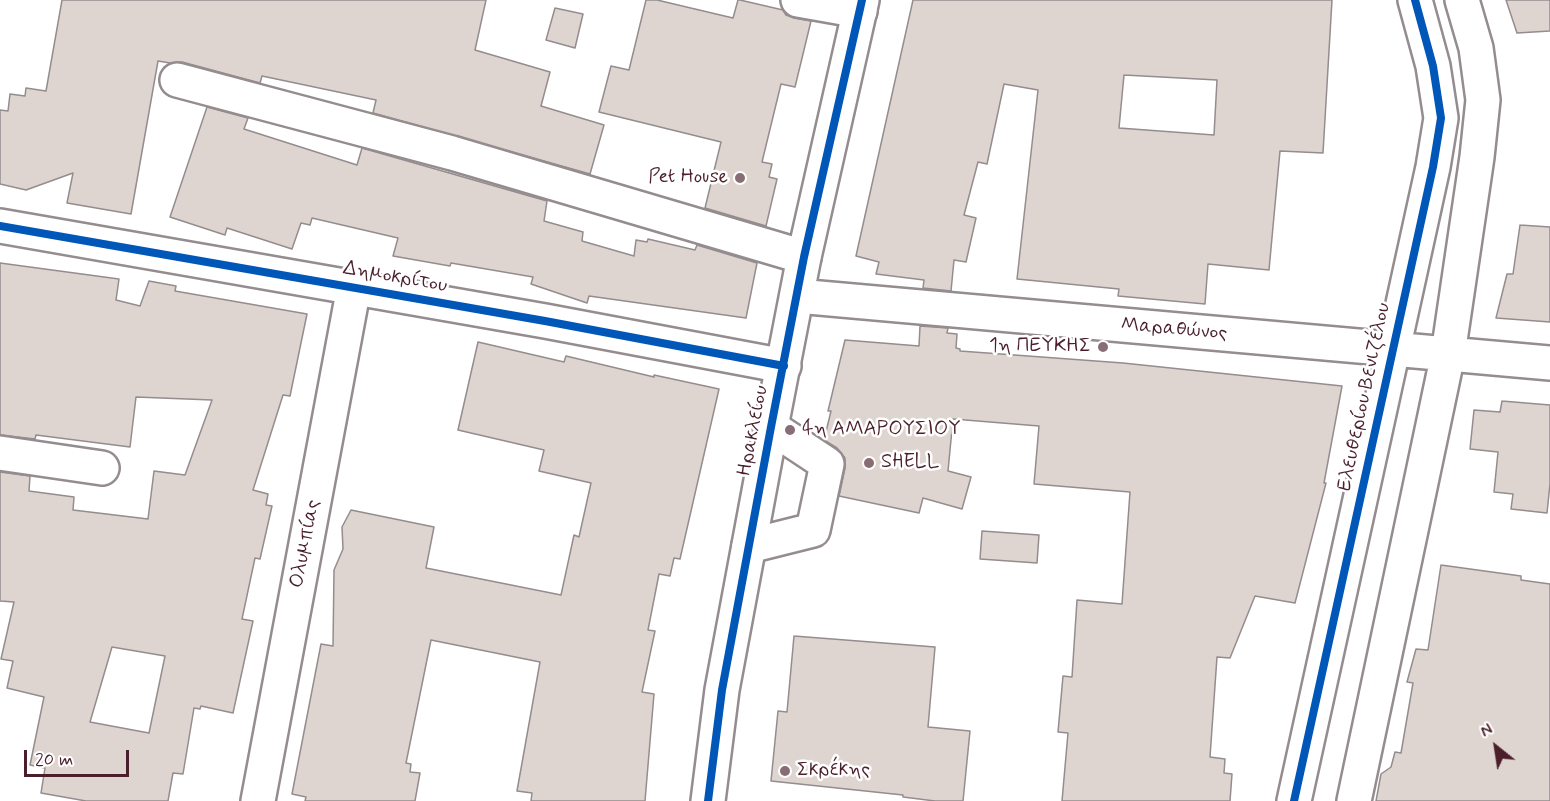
<!DOCTYPE html>
<meta charset="utf-8">
<style>
body{margin:0}
#map{position:relative;width:1550px;height:801px;overflow:hidden;background:#fff;font-family:Mynerve,sans-serif}
canvas{display:block}
.north{position:absolute;left:1466px;top:717px;width:60px;height:60px;-webkit-text-stroke:4px #fff;paint-order:stroke;rotate:330deg;font-size:16px;font-weight:700;line-height:24px;text-align:center;color:#4a1f2b}
.north::after{content:'';display:block;margin:auto;width:21px;height:27px;background:#4a1f2b;clip-path:polygon(50% 0,100% 100%,50% 72%,0 100%)}
.scale{position:absolute;left:24px;top:750px;width:105px;height:27px;box-sizing:border-box;border:3px solid #4a1f2b;border-top:0;padding-left:8px;font-size:18px;line-height:21px;white-space:nowrap;color:#4a1f2b;-webkit-text-stroke:4px #fff;paint-order:stroke}
</style>
<div id="map">
<canvas width="1550" height="801"></canvas>
<div class="north">N</div>
<div class="scale">20 m</div>
</div>
<script>
const c = document.querySelector('canvas').getContext('2d');
c.lineJoin = 'round';
function paint(path, color) {
  c.fillStyle = color;
  c.fill(path, 'evenodd');
}
function shape(rows) {
  const path = new Path2D();
  for (const r of rows) {
    path.moveTo(r[0], r[1]);
    for (let i = 2; i < r.length; i += 2) path.lineTo(r[i], r[i + 1]);
  }
  return path;
}
function strokePath(path, color, width, dash) {
  c.strokeStyle = color;
  c.lineWidth = width;
  c.lineCap = dash ? 'butt' : 'round';
  c.setLineDash(dash || []);
  c.stroke(path);
}
function label(font, color, halo, rows, align = 'center') {
  c.font = font + ' Mynerve,sans-serif';
  c.lineWidth = 5;
  c.setLineDash([]);
  c.textBaseline = 'middle';
  c.strokeStyle = halo;
  c.fillStyle = color;
  for (const [text, x, y, turn = 0] of rows) {
    c.save();
    c.translate(x, y);
    c.rotate((+turn || 0) * Math.PI / 180);
    c.textAlign = isNaN(turn) ? turn : align;
    if (halo) c.strokeText(text, 0, 0);
    c.fillText(text, 0, 0);
    c.restore();
  }
}
const building = shape([
 [62,0,486,0,475,50,550,72,541,106,604,125,590,174,373,113,376,100,262,76,260,83,182,62,170,63,158,61,131,214,67,203,73,173,26,190,0,184,0,110,8,111,10,94,25,96,26,88,46,91,62,0],
 [646,0,657,0,733,18,738,0,740,0,783,10,786,15,794,18,811,21,795,87,781,84,762,162,772,164,769,177,777,179,766,226,705,208,721,142,599,112,611,66,629,70,646,0],
 [913,0,1332,0,1323,153,1280,151,1269,270,1208,264,1205,304,1118,296,1119,289,1017,279,1038,90,1004,84,987,164,978,162,964,215,976,218,966,262,954,260,951,291,923,288,924,280,876,274,879,262,856,256,913,0],
 [1124,75,1217,80,1214,135,1119,128,1124,75],
 [1506,0,1550,0,1550,31,1517,33,1506,0],
 [555,8,583,14,575,48,546,40,555,8],
 [207,107,248,118,244,129,357,165,362,148,547,201,544,221,583,232,582,241,634,256,636,240,647,242,648,239,695,250,697,245,757,263,746,318,589,296,587,303,531,284,533,277,451,263,450,266,393,256,398,238,312,218,310,225,301,223,292,249,227,228,225,235,170,217,207,107],
 [1520,225,1550,227,1550,322,1496,318,1507,274,1513,274,1520,225],
 [0,263,119,279,116,300,140,306,149,281,176,286,175,291,307,314,290,396,283,395,253,490,268,494,266,505,272,506,260,559,255,558,242,619,253,621,233,713,201,706,200,709,194,708,183,774,173,773,168,801,86,801,41,793,45,768,30,765,44,697,7,688,13,661,1,659,14,602,0,601,0,472,30,476,29,491,74,497,73,510,148,519,154,471,185,475,212,400,136,397,130,447,36,435,35,439,0,435,0,263],
 [112,647,165,656,149,733,90,722,112,647],
 [920,326,948,328,947,333,957,334,956,348,960,349,960,351,1123,363,1342,386,1324,483,1326,483,1295,603,1255,596,1230,658,1217,657,1210,757,1225,759,1224,773,1232,774,1230,801,1062,801,1068,733,1058,732,1063,676,1072,677,1077,600,1122,604,1130,492,1034,484,1039,426,953,419,948,471,971,477,962,509,923,498,919,513,839,496,845,468,845,458,837,448,824,440,831,411,828,411,845,340,919,346,920,326],
 [478,342,564,362,566,356,654,377,654,375,719,389,680,559,674,558,670,576,659,574,648,630,655,631,642,692,654,694,645,801,531,801,532,793,517,791,540,662,431,640,406,763,411,764,410,772,420,773,415,801,305,801,306,797,292,794,321,644,333,646,334,570,343,549,342,527,351,510,434,527,426,568,561,595,574,535,579,537,591,483,539,471,544,450,458,430,478,342],
 [1502,401,1550,405,1550,484,1547,513,1511,509,1513,494,1494,492,1498,452,1470,449,1474,410,1500,412,1502,401],
 [982,531,1039,535,1037,563,980,559,982,531],
 [1441,565,1521,576,1521,580,1550,584,1550,801,1376,801,1381,774,1391,767,1395,752,1401,753,1413,683,1407,682,1416,649,1428,650,1441,565],
 [794,636,935,647,928,727,970,731,963,801,935,801,903,797,903,795,771,781,778,711,787,712,794,636]
]);
const minor = shape([
 [798,0,860,11],
 [177,80,452,153,804,257],
 [0,226,545,321,784,366],
 [797,296,1550,363],
 [0,453,102,468],
 [749,546,813,530,827,464,771,427],
 [258,801,354,287],
 [1294,801,1433,167,1441,118,1433,66,1415,0],
 [1354,801,1448,354,1477,157,1483,100,1476,48,1462,0]
]);
const major = shape([
 [708,801,722,690,771,427,804,257,862,0]
]);
const cycleway = shape([
 [0,226,545,321,784,366],
 [708,801,722,690,771,427,804,257,862,0],
 [1294,801,1433,167,1441,118,1433,66,1415,0]
]);
const markers = [
 [740,178,6,"#896d75"],
 [1103,347,6,"#896d75"],
 [790,430,6,"#896d75"],
 [869,463,6,"#896d75"],
 [785,771,6,"#896d75"]
];
const poiNames = [
 ["Pet House",728,178,"right"],
 ["1η ΠΕΥΚΗΣ",1091,347,"right"],
 ["4η ΑΜΑΡΟΥΣΙΟΥ",802,430],
 ["SHELL",881,463],
 ["Σκρέκης",797,771]
];
const streetNames = [
 ["Δημοκρίτου",395,278,10],
 ["Μαραθώνος",1174,330,5],
 ["Ελευθερίου Βενιζέλου",1365,397,-78],
 ["Ηρακλείου",754,431,-79],
 ["Ολυμπίας",306,544,-79]
];
paint(building, '#dfd5d0');
strokePath(building, '#948c8e', 1.5);
strokePath(minor, '#948c8e', 38);
strokePath(major, '#948c8e', 38);
strokePath(minor, '#fff', 33);
strokePath(major, '#fff', 33);
strokePath(cycleway, '#0057b8', 8);
for (const [x, y, r, color] of markers) {
  const dot = new Path2D();
  dot.arc(x, y, r, 0, 2 * Math.PI);
  c.fillStyle = color;
  c.fill(dot);
  strokePath(dot, '#fff', 2);
}
label('20px', '#4a1f2b', '#fff', poiNames, 'left');
label('20px', '#4a1f2b', '#fff', streetNames);
</script>
